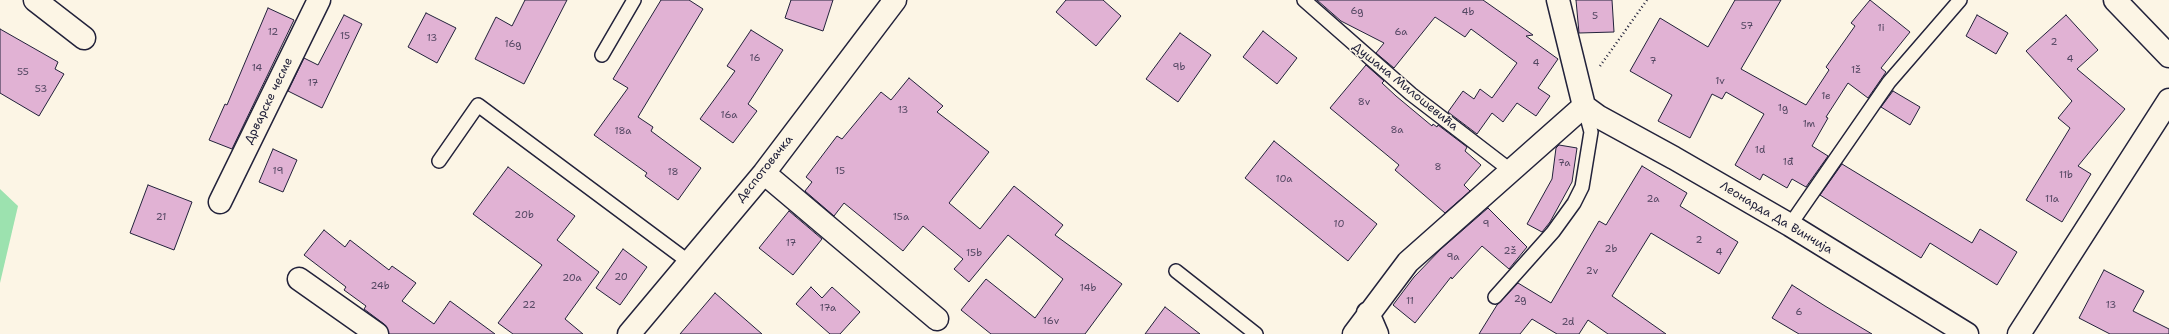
<!DOCTYPE html>
<meta charset="utf-8">
<style>
body{margin:0}
canvas{display:block;background:#fcf5e5}
</style>
<canvas width="2169" height="334"></canvas>
<script>
const c = document.querySelector('canvas').getContext('2d');
c.lineJoin = 'round';
function paint(path, color) {
  c.fillStyle = color;
  c.fill(path, 'evenodd');
}
function shape(rows) {
  const path = new Path2D();
  for (const r of rows) {
    path.moveTo(r[0], r[1]);
    for (let i = 2; i < r.length; i += 2) path.lineTo(r[i], r[i + 1]);
  }
  return path;
}
function strokePath(path, color, width, dash) {
  c.strokeStyle = color;
  c.lineWidth = width;
  c.lineCap = dash ? 'butt' : 'round';
  c.setLineDash(dash || []);
  c.stroke(path);
}
function label(font, color, halo, rows, align = 'center') {
  c.font = font + ' "Shantell Sans",sans-serif';
  c.lineWidth = 3;
  c.setLineDash([]);
  c.textBaseline = 'middle';
  c.strokeStyle = halo;
  c.fillStyle = color;
  for (const [text, x, y, turn = 0] of rows) {
    c.save();
    c.translate(x, y);
    c.rotate((+turn || 0) * Math.PI / 180);
    c.textAlign = isNaN(turn) ? turn : align;
    if (halo) c.strokeText(text, 0, 0);
    c.fillText(text, 0, 0);
    c.restore();
  }
}
const green = shape([
 [0,189,18,206,0,283]
]);
const building = shape([
 [525,0,567,0,524,84,475,59,496,17,512,26,525,0],
 [661,0,689,0,703,9,638,117,653,127,651,131,701,168,678,200,645,176,647,173,594,135,628,88,613,79,661,0],
 [791,0,833,0,823,31,785,18,791,0],
 [1066,0,1103,0,1121,16,1096,46,1056,12,1066,0],
 [1317,0,1483,0,1533,35,1526,36,1558,59,1538,88,1550,96,1536,116,1517,103,1503,122,1492,113,1477,134,1448,112,1463,91,1474,99,1480,89,1492,98,1517,63,1471,29,1465,37,1435,17,1394,68,1376,53,1384,43,1341,21,1317,0],
 [1576,0,1612,0,1614,32,1579,33,1576,0],
 [1735,0,1781,0,1741,69,1806,105,1829,70,1826,67,1855,26,1851,23,1870,0,1910,32,1881,68,1886,72,1868,98,1848,83,1826,117,1828,118,1812,146,1828,156,1806,187,1792,179,1787,188,1763,174,1760,180,1735,165,1764,114,1726,92,1722,99,1712,94,1690,138,1658,121,1672,95,1630,71,1660,18,1708,47,1735,0],
 [268,8,294,20,232,149,209,140,225,104,227,105,268,8],
 [426,13,456,28,437,63,408,47,426,13],
 [344,15,362,24,322,108,288,91,304,58,318,65,344,15],
 [1977,15,2008,33,1996,54,1966,36,1977,15],
 [2066,15,2098,50,2077,69,2125,109,2078,166,2091,174,2062,222,2026,200,2070,128,2058,118,2072,101,2026,51,2066,15],
 [0,29,58,62,55,69,64,74,39,116,0,93,0,29],
 [751,30,783,50,748,104,757,111,733,143,700,119,735,71,727,66,751,30],
 [1263,31,1297,58,1277,84,1243,57,1263,31],
 [1180,33,1211,55,1178,102,1146,79,1180,33],
 [1366,65,1384,81,1382,83,1396,96,1432,126,1433,124,1437,127,1438,125,1467,147,1465,151,1481,165,1464,185,1470,191,1445,213,1395,170,1399,165,1330,108,1366,65],
 [909,78,943,106,937,112,989,152,949,203,980,229,1014,186,1063,225,1055,235,1122,284,1085,334,991,334,961,310,986,279,1035,318,1063,279,1008,235,969,282,954,269,963,259,923,226,903,251,844,203,834,216,805,191,812,182,806,177,837,136,842,139,881,92,891,100,909,78],
 [1893,91,1920,107,1910,125,1881,107,1893,91],
 [1274,141,1377,224,1348,261,1245,178,1274,141],
 [1559,145,1577,148,1572,182,1550,222,1542,232,1527,224,1552,179,1556,148,1559,145],
 [273,149,297,160,283,192,259,182,273,149],
 [1842,164,1972,243,1980,229,2017,252,1997,285,1930,243,1921,258,1820,195,1842,164],
 [1642,166,1687,193,1680,206,1738,242,1719,274,1651,233,1612,296,1666,334,1608,334,1588,320,1579,334,1557,334,1532,319,1520,334,1479,334,1497,305,1518,283,1551,303,1599,221,1606,225,1642,166],
 [508,167,575,216,557,240,599,272,565,319,583,334,513,334,498,323,542,265,473,214,508,167],
 [148,185,192,202,174,250,130,233,148,185],
 [1488,208,1527,247,1509,269,1482,246,1452,279,1451,277,1415,323,1393,305,1414,277,1441,249,1488,208],
 [789,211,822,239,793,275,759,248,789,211],
 [324,230,345,247,350,240,389,270,392,266,416,283,402,301,434,324,450,301,495,334,389,334,384,324,364,309,366,306,344,290,346,287,304,255,324,230],
 [623,249,647,267,620,305,596,288,623,249],
 [2104,270,2144,291,2133,311,2169,329,2169,334,2110,334,2079,318,2104,270],
 [1792,285,1825,306,1872,334,1799,334,1772,318,1792,285],
 [811,287,822,298,832,287,860,312,840,334,830,334,796,304,811,287],
 [715,293,762,334,680,334,715,293],
 [1165,307,1200,334,1145,334,1165,307]
]);
const path = shape([
 [1600,66,1647,0]
]);
const lane = shape([
 [1304,0,1411,94,1510,170],
 [602,55,634,0],
 [439,161,478,105,689,262],
 [1790,225,1889,82,1960,0],
 [1176,271,1256,334],
 [1495,297,1553,232,1574,203,1582,187,1591,132,1584,106]
]);
const street = shape([
 [35,0,84,38],
 [1558,0,1584,106],
 [2115,0,2169,56],
 [1584,106,1599,117,1674,158,1790,225,1967,334],
 [764,173,937,319],
 [220,202,319,0],
 [299,279,377,334],
 [1368,313,1377,334],
 [629,334,764,173,895,0],
 [1354,334,1408,262,1584,106],
 [2019,334,2169,100]
]);
const numberNames = [
 ["6g",1357,11],
 ["4b",1468,12],
 ["5",1595,16],
 ["57",1747,26],
 ["1i",1881,28],
 ["12",273,32],
 ["6a",1401,32],
 ["15",345,36],
 ["13",432,38],
 ["2",2054,42],
 ["16g",513,44],
 ["16",755,58],
 ["4",2070,59],
 ["7",1653,61],
 ["4",1536,63],
 ["9b",1179,67],
 ["14",257,68],
 ["1ž",1856,70],
 ["55",23,72],
 ["1v",1720,81],
 ["17",313,83],
 ["53",41,89],
 ["1e",1826,96],
 ["8v",1364,102],
 ["1g",1783,108],
 ["13",903,110],
 ["16a",729,115],
 ["1m",1809,124],
 ["8a",1397,130],
 ["18a",623,131],
 ["1d",1760,150],
 ["1đ",1788,162],
 ["7a",1564,163],
 ["8",1438,167],
 ["19",278,171],
 ["15",840,171],
 ["18",673,172],
 ["11b",2066,175],
 ["10a",1284,179],
 ["2a",1653,199],
 ["11a",2052,199],
 ["20b",524,215],
 ["21",161,217],
 ["15a",901,217],
 ["10",1339,224],
 ["9",1486,224],
 ["2",1699,240],
 ["17",791,243],
 ["2b",1611,249],
 ["2ž",1510,251],
 ["4",1719,252],
 ["15b",974,253],
 ["9a",1453,257],
 ["2v",1592,271],
 ["20",621,277],
 ["20a",572,278],
 ["24b",380,286],
 ["14b",1088,288],
 ["2g",1520,299],
 ["11",1410,301],
 ["22",529,305],
 ["13",2111,305],
 ["17a",828,308],
 ["6",1799,312],
 ["16v",1051,321],
 ["2d",1568,322]
];
const streetNames = [
 ["Душана Милошевића",1405,87,39],
 ["Дрварске чесме",269,101,-64],
 ["Деспотовачка",765,169,-51],
 ["Леонарда Да Винчија",1776,218,31]
];
paint(green, '#9ce2af');
paint(building, '#e1b2d4');
strokePath(building, '#22223b', 1);
strokePath(lane, '#22223b', 16);
strokePath(street, '#22223b', 25);
strokePath(path, '#22223b', 2.5, [1, 3]);
strokePath(lane, '#fcf5e5', 13);
strokePath(street, '#fcf5e5', 22);
label('10px', '#524661', null, numberNames);
label('12px', '#22223b', '#fcf5e5', streetNames);
</script>
